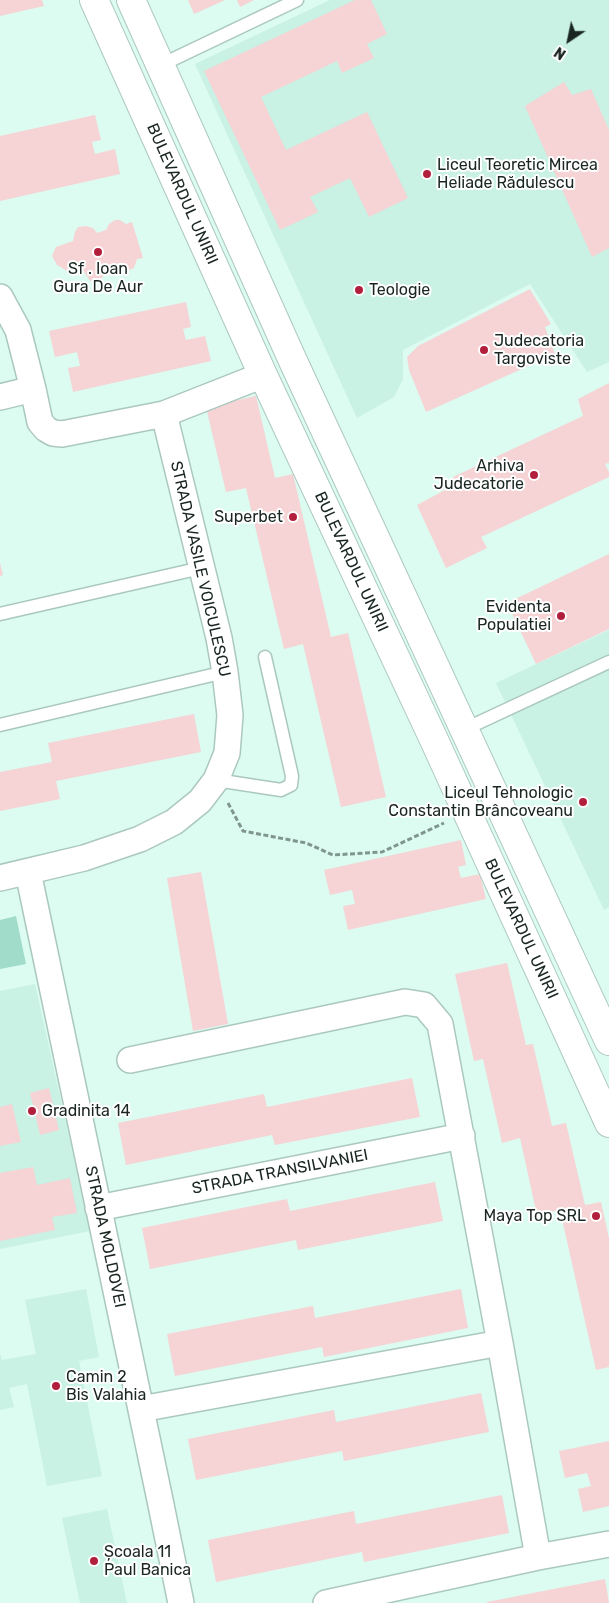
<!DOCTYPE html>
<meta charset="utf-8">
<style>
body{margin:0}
#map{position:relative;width:609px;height:1603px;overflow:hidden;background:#dcfbf1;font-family:Rubik,sans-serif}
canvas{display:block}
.north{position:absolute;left:544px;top:15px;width:50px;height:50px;-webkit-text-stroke:4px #fff;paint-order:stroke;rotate:214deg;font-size:14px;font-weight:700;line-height:20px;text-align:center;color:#1a2622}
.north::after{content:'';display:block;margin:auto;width:18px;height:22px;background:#1a2622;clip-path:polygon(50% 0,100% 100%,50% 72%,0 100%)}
</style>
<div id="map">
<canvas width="609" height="1603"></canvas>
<div class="north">N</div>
</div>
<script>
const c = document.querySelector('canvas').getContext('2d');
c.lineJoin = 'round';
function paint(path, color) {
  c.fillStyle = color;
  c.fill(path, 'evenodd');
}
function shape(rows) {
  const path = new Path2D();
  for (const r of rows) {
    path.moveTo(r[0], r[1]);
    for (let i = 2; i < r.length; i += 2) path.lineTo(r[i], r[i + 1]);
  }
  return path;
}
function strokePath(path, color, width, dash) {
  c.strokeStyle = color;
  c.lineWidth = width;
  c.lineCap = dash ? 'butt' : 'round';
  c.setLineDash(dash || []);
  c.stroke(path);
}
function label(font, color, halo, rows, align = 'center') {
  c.font = font + ' Rubik,sans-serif';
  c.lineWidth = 4;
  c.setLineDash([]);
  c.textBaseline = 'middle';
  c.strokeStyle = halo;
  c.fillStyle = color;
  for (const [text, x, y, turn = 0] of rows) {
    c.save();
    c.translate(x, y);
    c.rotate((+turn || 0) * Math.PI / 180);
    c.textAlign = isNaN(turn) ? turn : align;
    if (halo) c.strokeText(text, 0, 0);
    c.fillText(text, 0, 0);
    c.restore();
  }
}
const built = shape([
 [330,0,609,0,609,362,587,372,530,284,403,350,403,379,394,397,357,418,195,64],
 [609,630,609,907,604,910,496,683],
 [35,984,90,1231,0,1249,0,991],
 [86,1289,99,1357,79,1361,102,1476,47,1486,27,1384,9,1388,14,1407,0,1410,0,1353,2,1360,36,1354,25,1300],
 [107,1509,127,1603,80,1603,62,1518]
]);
const green = shape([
 [16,916,26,964,0,969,0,920]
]);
const building = shape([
 [0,0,42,0,44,6,0,16],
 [188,0,225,0,194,14],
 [237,0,254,0,240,7],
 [355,0,371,0,387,34,367,44,374,58,342,73,337,61,261,97,286,150,367,112,408,198,369,217,350,178,310,197,318,212,280,230,204,71],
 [564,82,572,95,591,89,609,130,609,248,592,257,525,106],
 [95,115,101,140,92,142,95,154,115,149,120,174,0,201,0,136],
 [115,220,120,220,126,224,132,222,143,258,137,259,134,268,129,270,119,264,109,267,105,275,100,279,90,281,83,270,69,272,57,265,52,256,56,247,73,241,75,232,78,227,86,226,93,228,97,233,106,230,109,224],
 [530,289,551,324,545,327,555,354,426,412,409,370,407,357,418,346],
 [186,302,191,327,183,329,186,340,205,336,211,361,73,392,68,368,80,366,77,352,55,357,49,331],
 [609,383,609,463,605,464,609,472,609,477,481,537,487,548,446,568,417,505,456,484,453,477,583,416,578,399],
 [256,396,275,478,293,474,331,637,348,633,386,797,341,807,303,644,284,649,246,488,226,492,206,407],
 [609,554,609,629,536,664,507,603],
 [0,563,3,575,0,576],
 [194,714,201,752,56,781,60,799,0,811,0,772,52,762,48,743],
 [461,840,466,865,458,867,461,878,480,874,486,899,348,930,343,906,355,904,352,890,330,895,324,870],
 [201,872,228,1024,193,1031,167,878],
 [507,963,526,1045,533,1044,552,1126,566,1123,585,1205,601,1202,609,1238,609,1367,596,1370,560,1210,537,1215,520,1138,502,1143,483,1059,474,1061,455,974],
 [412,1078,420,1117,275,1145,272,1135,126,1165,118,1123,264,1094,267,1107],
 [49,1088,59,1130,40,1135,30,1093],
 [12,1104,21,1142,0,1146,0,1107],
 [33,1167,37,1185,70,1178,77,1213,52,1217,55,1230,0,1241,0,1173],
 [435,1182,443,1221,298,1250,296,1240,150,1269,142,1228,287,1199,290,1211],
 [461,1289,468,1328,324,1357,322,1347,175,1376,167,1334,313,1306,315,1318],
 [481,1393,489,1432,344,1461,342,1451,196,1480,188,1439,334,1410,336,1422],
 [609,1441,609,1506,583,1512,578,1489,591,1486,587,1473,565,1478,559,1451],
 [502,1495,509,1533,364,1562,362,1552,216,1582,208,1540,354,1511,356,1524],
 [605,1579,609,1603,487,1603,487,1602]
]);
const path = shape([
 [228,803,243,831,306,843,333,855,382,852,444,823]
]);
const lane = shape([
 [161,65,297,0],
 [0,614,201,568],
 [0,725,225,672],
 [465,729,609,662],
 [216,780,281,790,291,785,292,776,265,657]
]);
const street = shape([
 [0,297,18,330,33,389,40,422,46,429,53,433,62,434,164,414,263,375],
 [0,397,33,389],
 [28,872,160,1500,181,1603],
 [0,878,84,858,140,839,174,822,200,801,216,780,227,753,230,715,225,672,219,638,164,414],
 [130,1060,405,1002,424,1005,440,1024,500,1343,538,1557],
 [98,1208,462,1136],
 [141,1409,500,1343],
 [326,1603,538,1557,609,1544]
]);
const secondary = shape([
 [94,0,263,375,435,742,609,1123],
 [131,0,293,361,609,1041]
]);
const markers = [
 [427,174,5,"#b21f3d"],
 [98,252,5,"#b21f3d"],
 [359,290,5,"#b21f3d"],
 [484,350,5,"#b21f3d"],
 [534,475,5,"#b21f3d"],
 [293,517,5,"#b21f3d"],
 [561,616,5,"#b21f3d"],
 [583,802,5,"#b21f3d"],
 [32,1111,5,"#b21f3d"],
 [596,1216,5,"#b21f3d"],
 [56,1386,5,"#b21f3d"],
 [94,1561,5,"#b21f3d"]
];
const poiNames = [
 ["Liceul Teoretic Mircea",437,165],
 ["Heliade Rădulescu",437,183],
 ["Sf . Ioan",98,269,"center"],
 ["Gura De Aur",98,287,"center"],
 ["Teologie",369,290],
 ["Judecatoria",494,341],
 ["Targoviste",494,359],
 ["Arhiva",524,466,"right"],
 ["Judecatorie",524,484,"right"],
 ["Superbet",283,517,"right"],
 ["Evidenta",551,607,"right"],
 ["Populatiei",551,625,"right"],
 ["Liceul Tehnologic",573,793,"right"],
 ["Constantin Brâncoveanu",573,811,"right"],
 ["Gradinita 14",42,1111],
 ["Maya Top SRL",586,1216,"right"],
 ["Camin 2",66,1377],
 ["Bis Valahia",66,1395],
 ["Școala 11",104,1552],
 ["Paul Banica",104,1570]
];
const streetNames = [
 ["BULEVARDUL UNIRII",182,194,66],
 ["BULEVARDUL UNIRII",351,562,65],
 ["STRADA VASILE VOICULESCU",200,569,77],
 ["BULEVARDUL UNIRII",521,929,65],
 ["STRADA TRANSILVANIEI",280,1172,-11],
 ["STRADA MOLDOVEI",105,1237,78]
];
paint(built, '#c9f1e4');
paint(green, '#a1dccb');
paint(building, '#f6d3d4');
strokePath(lane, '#abc8bf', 15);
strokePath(street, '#abc8bf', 28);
strokePath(secondary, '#abc8bf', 30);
strokePath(path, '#7f958e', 3, [5, 2.5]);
strokePath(lane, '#fff', 12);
strokePath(street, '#fff', 25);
strokePath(secondary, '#fff', 28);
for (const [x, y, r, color] of markers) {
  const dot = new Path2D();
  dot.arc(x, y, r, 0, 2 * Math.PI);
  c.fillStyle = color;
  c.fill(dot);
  strokePath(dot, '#fff', 2);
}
label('16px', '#1a2622', '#fff', poiNames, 'left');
label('16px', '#1a2622', '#fff', streetNames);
</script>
